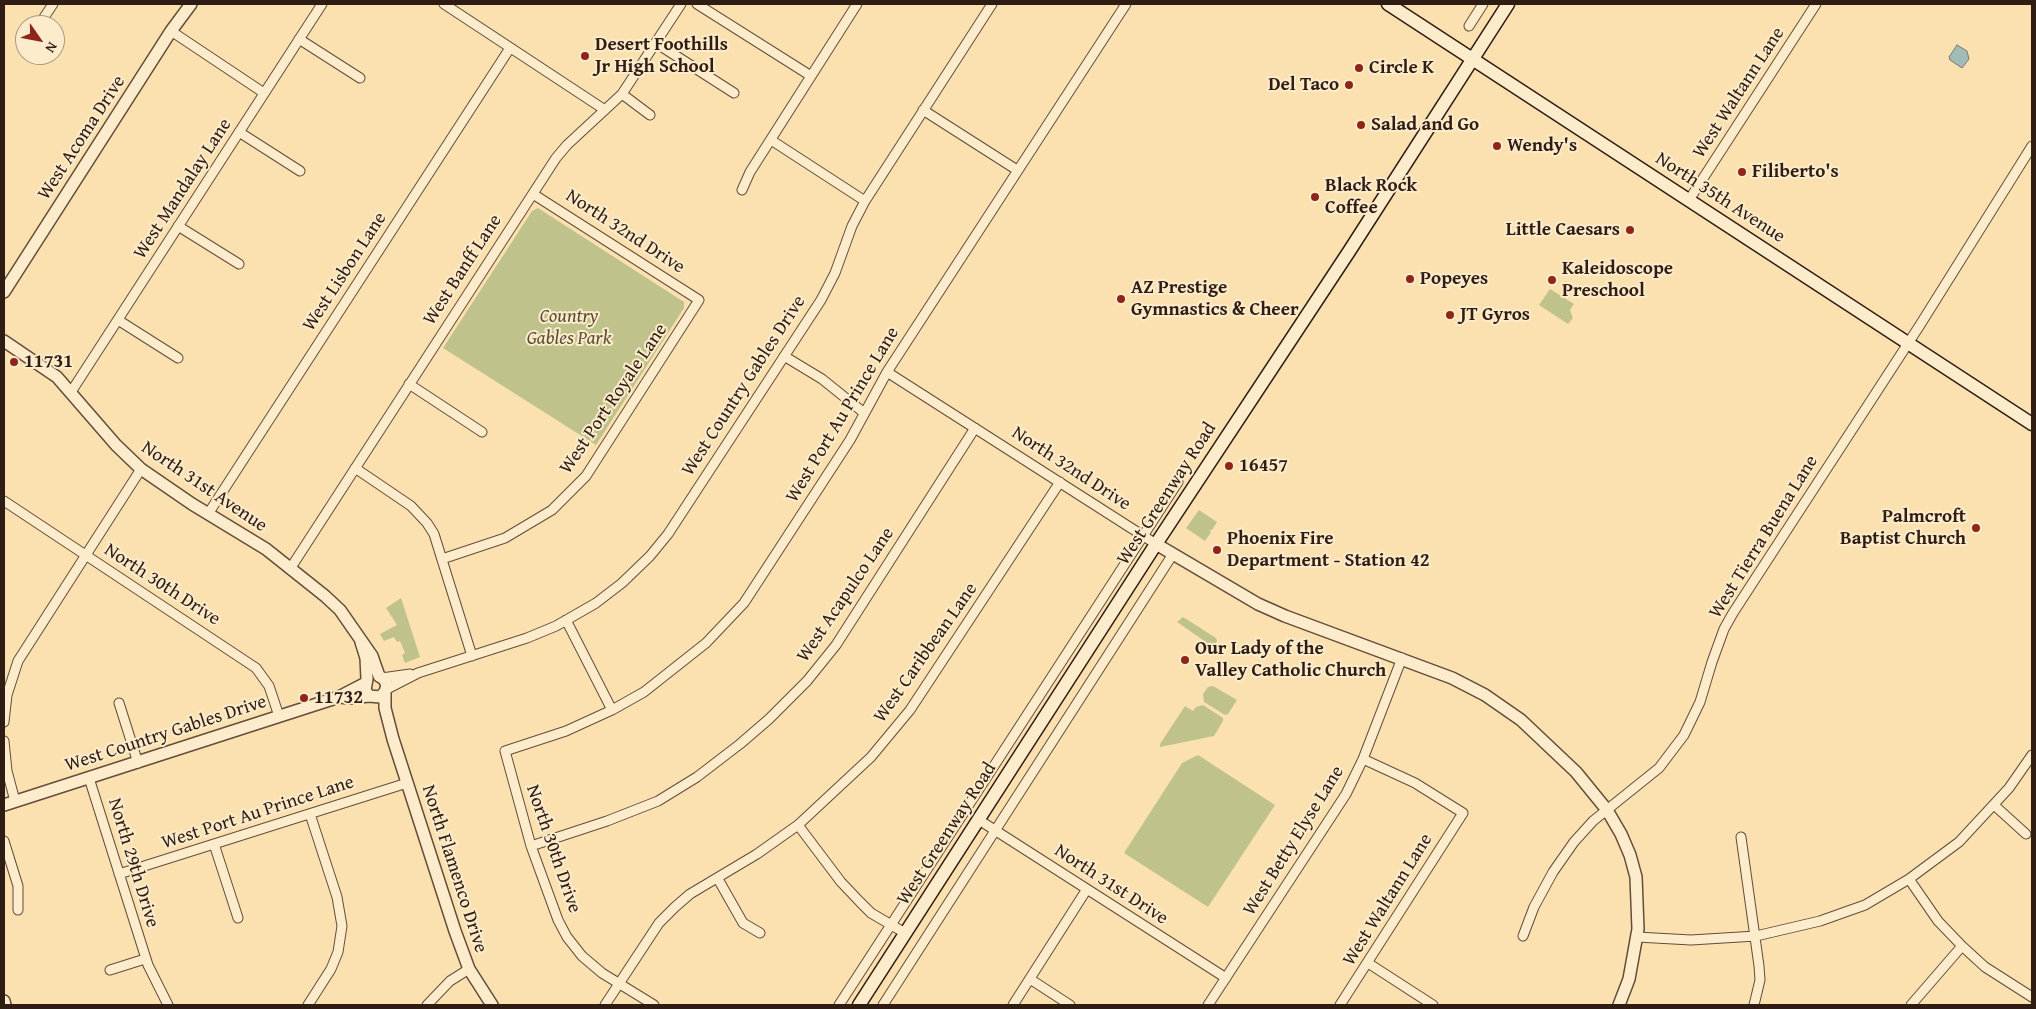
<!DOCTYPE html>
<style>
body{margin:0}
#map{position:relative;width:2036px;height:1009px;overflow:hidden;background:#fbe1b0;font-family:"Gentium Book Plus",serif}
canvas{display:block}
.frame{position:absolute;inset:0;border:5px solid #2f1c12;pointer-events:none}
.north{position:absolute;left:15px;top:15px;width:50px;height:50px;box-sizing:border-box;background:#fceccc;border:1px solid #aa9982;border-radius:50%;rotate:123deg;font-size:14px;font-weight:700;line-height:20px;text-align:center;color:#2f1c12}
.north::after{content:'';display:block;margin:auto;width:18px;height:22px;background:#8f2418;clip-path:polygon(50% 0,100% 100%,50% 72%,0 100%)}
</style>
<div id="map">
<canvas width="2036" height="1009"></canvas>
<div class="frame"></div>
<div class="north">N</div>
</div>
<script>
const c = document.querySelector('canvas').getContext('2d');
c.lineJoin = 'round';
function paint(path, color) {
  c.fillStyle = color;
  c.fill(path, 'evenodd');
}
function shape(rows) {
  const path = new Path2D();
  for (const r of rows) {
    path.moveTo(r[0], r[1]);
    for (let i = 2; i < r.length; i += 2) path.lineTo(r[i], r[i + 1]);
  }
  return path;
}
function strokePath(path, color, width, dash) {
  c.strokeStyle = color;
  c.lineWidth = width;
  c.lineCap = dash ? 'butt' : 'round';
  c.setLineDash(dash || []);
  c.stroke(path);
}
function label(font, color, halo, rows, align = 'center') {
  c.font = font + ' "Gentium Book Plus",serif';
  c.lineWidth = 4;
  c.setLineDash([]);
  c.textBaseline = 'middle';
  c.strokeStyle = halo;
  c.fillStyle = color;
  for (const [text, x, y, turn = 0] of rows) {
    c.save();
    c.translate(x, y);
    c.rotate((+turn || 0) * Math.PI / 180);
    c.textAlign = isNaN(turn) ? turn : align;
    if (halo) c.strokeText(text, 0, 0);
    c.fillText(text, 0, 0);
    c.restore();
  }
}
const green = shape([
 [538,208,684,302,684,308,596,445,443,348,532,211],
 [1550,289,1574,304,1570,310,1573,318,1568,324,1539,305],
 [1199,510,1217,522,1212,530,1209,530,1211,532,1205,541,1186,528],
 [401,598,420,657,405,663,402,655,405,653,400,641,397,642,394,637,384,641,380,634,397,625,386,608],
 [1183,617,1216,638,1217,641,1213,647,1177,622],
 [1213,686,1237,700,1228,714,1225,715,1204,702,1203,694,1208,687],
 [1203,705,1223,718,1223,721,1214,736,1160,747,1160,744,1185,706,1193,711,1196,707],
 [1198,755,1275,805,1208,907,1124,853,1182,763]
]);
const water = shape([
 [1957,45,1967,51,1969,59,1962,68,1950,60,1949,57,1957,45]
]);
const minor = shape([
 [444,4,605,110],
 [697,4,811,76],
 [39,25,53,4],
 [1469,26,1483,4],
 [171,31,264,93],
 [299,39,360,78],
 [656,43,734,93],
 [622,94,650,115],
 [923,110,1017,170],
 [239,132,300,171],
 [771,140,865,201],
 [742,190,750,172,857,4],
 [1689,200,1816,4],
 [178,226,239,264],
 [118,320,178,358],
 [784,356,822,379,863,412],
 [887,372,1156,544],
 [409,384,482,432],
 [71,392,322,4],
 [355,468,411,506,427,523,434,534,472,656],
 [4,501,256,668,269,686,279,716],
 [208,514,510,48],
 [442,559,505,538,552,510,586,476,699,300,533,194],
 [290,569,556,158,567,145,622,94,681,4],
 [566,620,612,710],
 [382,678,410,674],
 [387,689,418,673,527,638,556,626,596,603,622,583,650,556,668,534,821,300,835,273,852,226,865,201,992,4],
 [119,703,138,763],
 [4,722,7,695,18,661,141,469],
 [4,741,7,771,15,801],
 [89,778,148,965,168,1005],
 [1994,805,2026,834],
 [979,820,1226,978],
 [798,825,841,882,860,902,871,913,905,933],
 [1741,837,1759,966,1760,980,1754,1005],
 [4,841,18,886,18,910],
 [214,844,238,918],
 [531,846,607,821,658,801,697,777,740,744,769,719,807,681,836,645,975,428],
 [119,874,407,783],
 [718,879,743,923,760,933],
 [1909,879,1938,921,1962,946,1985,967,2032,997],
 [1523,936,1534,907,1553,872,1574,842,1593,821,1659,768,1684,735,1700,702,1712,662,1724,629,1733,613,1920,325,2032,146],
 [1637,937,1691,940,1756,936,1820,921,1865,905,1909,879,1959,842,2009,788,2032,755],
 [1368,963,1433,1005],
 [110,970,145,959],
 [1030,979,1070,1005],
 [308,1005,331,969,338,952,342,926,337,897,310,814],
 [427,1005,450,981,469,969],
 [605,1005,659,923,675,907,690,894,757,854,798,825,871,757,910,710,1060,482],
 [654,1005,602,973,582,956,567,937,558,920,531,846,505,751,566,731,612,710,644,692,706,643,744,603,850,440,887,372,1126,4],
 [839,1005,1178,482],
 [883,1005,1173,554],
 [1013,1005,1087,889],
 [1208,1005,1346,794,1363,759,1402,658],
 [1340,1005,1463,813,1415,783,1363,759],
 [1911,1005,1962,946]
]);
const tertiary = shape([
 [4,292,171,31,191,4],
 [4,341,57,377,116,445,141,469,192,504,266,549,325,596,340,610,372,656,379,676,384,679,387,685,385,692,380,697,369,696,365,690,367,679,366,658,361,642],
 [1156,544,1258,604,1285,616,1452,678,1485,695,1521,720,1576,772,1607,810,1621,834,1630,855,1636,877,1638,929,1629,979,1619,1005],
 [385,692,385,708,393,739,455,931,469,969,492,1005],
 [339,697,350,698,369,696],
 [4,805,339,697,366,683],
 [4,1001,5,1005]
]);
const secondary = shape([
 [1388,4,2032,424],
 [859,1005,1156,544,1350,250,1508,4]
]);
const markers = [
 [585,56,5,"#8f2418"],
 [1359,68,5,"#8f2418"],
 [1349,85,5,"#8f2418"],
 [1361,125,5,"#8f2418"],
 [1497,146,5,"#8f2418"],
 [1742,172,5,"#8f2418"],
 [1315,197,5,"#8f2418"],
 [1630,230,5,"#8f2418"],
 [1410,279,5,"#8f2418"],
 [1552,280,5,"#8f2418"],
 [1121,299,5,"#8f2418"],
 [1450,315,5,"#8f2418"],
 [14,362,5,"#8f2418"],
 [1229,466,5,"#8f2418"],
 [1976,528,5,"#8f2418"],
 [1217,550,5,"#8f2418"],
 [1185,660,5,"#8f2418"],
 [304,698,5,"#8f2418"]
];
const poiNames = [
 ["Desert Foothills",595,45],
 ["Jr High School",595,67],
 ["Circle K",1369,68],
 ["Del Taco",1339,85,"right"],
 ["Salad and Go",1371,125],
 ["Wendy's",1507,146],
 ["Filiberto's",1752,172],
 ["Black Rock",1325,186],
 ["Coffee",1325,208],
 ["Little Caesars",1620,230,"right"],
 ["Kaleidoscope",1562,269],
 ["Preschool",1562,291],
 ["Popeyes",1420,279],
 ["AZ Prestige",1131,288],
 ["Gymnastics & Cheer",1131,310],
 ["JT Gyros",1460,315],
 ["11731",24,362],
 ["16457",1239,466],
 ["Palmcroft",1966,517,"right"],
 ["Baptist Church",1966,539,"right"],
 ["Phoenix Fire",1227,539],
 ["Department - Station 42",1227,561],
 ["Our Lady of the",1195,649],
 ["Valley Catholic Church",1195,671],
 ["11732",314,698]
];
const streetNames = [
 ["West Waltann Lane",1739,93,-57],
 ["West Acoma Drive",82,138,-57],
 ["West Mandalay Lane",183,189,-57],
 ["North 35th Avenue",1720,198,33],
 ["North 32nd Drive",625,232,33],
 ["West Banff Lane",463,270,-57],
 ["West Lisbon Lane",345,272,-57],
 ["West Country Gables Drive",744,386,-57],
 ["West Port Royale Lane",614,399,-56],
 ["West Port Au Prince Lane",843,415,-59],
 ["North 32nd Drive",1071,469,33],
 ["North 31st Avenue",204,487,34],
 ["West Greenway Road",1167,494,-57],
 ["West Tierra Buena Lane",1764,537,-58],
 ["North 30th Drive",162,585,33],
 ["West Acapulco Lane",846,595,-56],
 ["West Caribbean Lane",926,653,-55],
 ["West Country Gables Drive",166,734,-18],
 ["West Port Au Prince Lane",258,813,-18],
 ["West Greenway Road",947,834,-57],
 ["West Betty Elyse Lane",1294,841,-58],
 ["North 30th Drive",553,849,71],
 ["North 29th Drive",133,863,73],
 ["North Flamenco Drive",454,869,72],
 ["North 31st Drive",1111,885,33],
 ["West Waltann Lane",1388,900,-58]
];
const parkNames = [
 ["Country",569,317],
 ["Gables Park",569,339]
];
paint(green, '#bfc38b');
paint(water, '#a2bbb5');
strokePath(water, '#747b74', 1);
strokePath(minor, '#624d3a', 11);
strokePath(tertiary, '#624d3a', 14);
strokePath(secondary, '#2f1c12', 15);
strokePath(minor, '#fceccc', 9);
strokePath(tertiary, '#fceccc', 11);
strokePath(secondary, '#fceccc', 12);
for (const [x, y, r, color] of markers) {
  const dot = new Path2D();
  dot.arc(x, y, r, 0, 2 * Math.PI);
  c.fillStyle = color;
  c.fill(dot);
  strokePath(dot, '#fceccc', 2);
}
label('bold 19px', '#2f1c12', '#fceccc', poiNames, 'left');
label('19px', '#2f1c12', '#fceccc', streetNames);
label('italic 19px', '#5a4e36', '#fceccc', parkNames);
</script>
